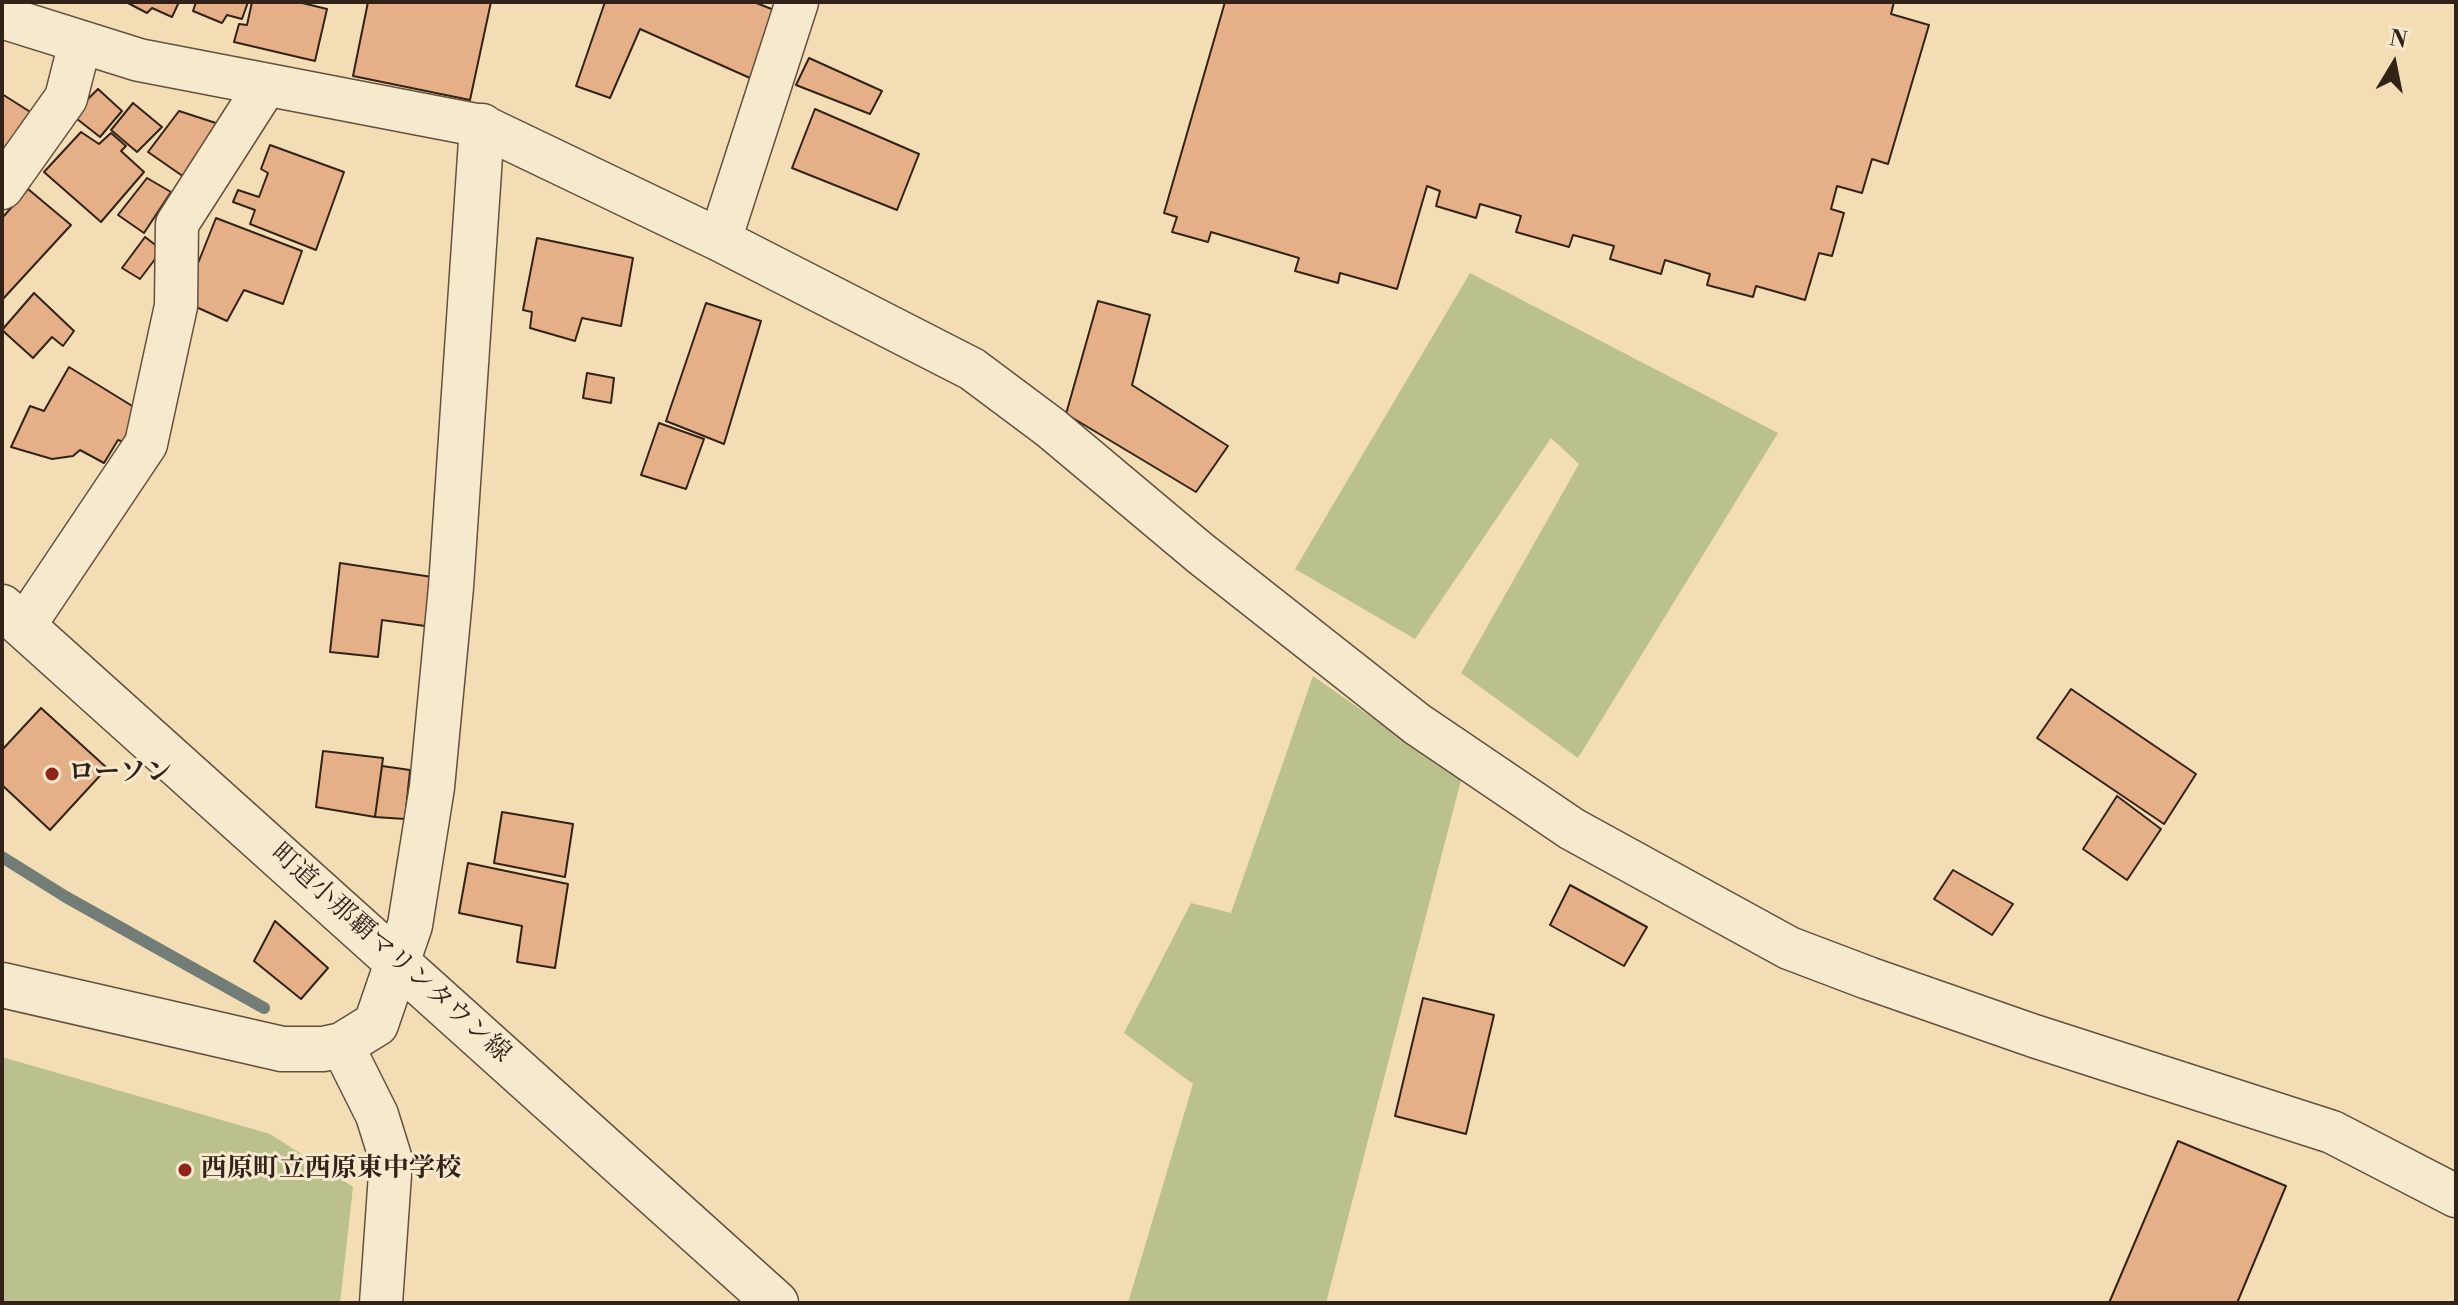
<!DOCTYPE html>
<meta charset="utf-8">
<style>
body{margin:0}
#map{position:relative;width:2458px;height:1305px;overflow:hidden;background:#f3ddb4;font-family:"Libre Bodoni",serif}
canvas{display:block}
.frame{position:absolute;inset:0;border:4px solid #322217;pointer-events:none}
.north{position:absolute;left:2354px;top:24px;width:80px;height:80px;-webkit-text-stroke:6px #f7e9ce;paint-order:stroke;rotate:10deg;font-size:22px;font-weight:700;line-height:32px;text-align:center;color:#322217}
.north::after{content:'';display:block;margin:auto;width:28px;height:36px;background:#322217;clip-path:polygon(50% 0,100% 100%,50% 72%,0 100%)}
</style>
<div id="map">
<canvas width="2458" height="1305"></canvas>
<div class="frame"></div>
<div class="north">N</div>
</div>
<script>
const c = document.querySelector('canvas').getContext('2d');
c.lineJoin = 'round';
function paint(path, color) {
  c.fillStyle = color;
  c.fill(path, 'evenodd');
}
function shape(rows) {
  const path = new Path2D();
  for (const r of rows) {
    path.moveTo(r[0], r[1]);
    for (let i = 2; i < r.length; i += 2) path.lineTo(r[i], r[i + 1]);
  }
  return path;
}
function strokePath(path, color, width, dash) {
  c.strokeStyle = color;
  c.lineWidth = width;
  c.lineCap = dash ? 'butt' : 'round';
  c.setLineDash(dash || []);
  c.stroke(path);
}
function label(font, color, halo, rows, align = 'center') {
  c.font = font + ' "Libre Bodoni","Noto Serif JP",serif';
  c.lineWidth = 6;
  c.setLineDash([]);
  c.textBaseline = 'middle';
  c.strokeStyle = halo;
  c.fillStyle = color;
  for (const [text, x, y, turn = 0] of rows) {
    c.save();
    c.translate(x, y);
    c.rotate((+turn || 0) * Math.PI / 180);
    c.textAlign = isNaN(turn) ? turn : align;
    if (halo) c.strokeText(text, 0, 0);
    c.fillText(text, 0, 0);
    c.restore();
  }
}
const green = shape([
 [1470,273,1778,433,1578,758,1461,673,1579,464,1551,438,1415,639,1295,569],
 [1313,676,1461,780,1326,1303,1128,1303,1193,1084,1124,1033,1191,903,1231,913],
 [2,1057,270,1134,353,1187,340,1303,2,1303]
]);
const stream = shape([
 [2,857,66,897,264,1008]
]);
const building = shape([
 [126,2,179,2,172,17,152,8,147,13,126,2],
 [196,2,248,2,242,19,227,15,222,23,193,11,196,2],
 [252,2,298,2,327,9,315,61,234,42,239,24,247,25,252,2],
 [368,2,491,2,470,100,353,76,368,2],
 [605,2,754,2,779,12,750,78,640,29,610,98,576,86,605,2],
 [1225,2,1894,2,1891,14,1929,25,1888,164,1872,159,1862,193,1837,186,1831,209,1844,213,1832,256,1819,253,1805,300,1756,286,1753,297,1707,285,1710,274,1665,260,1661,274,1610,259,1614,246,1573,235,1569,247,1516,232,1521,216,1480,204,1476,218,1436,206,1440,191,1427,186,1397,289,1340,273,1338,283,1295,271,1299,258,1211,232,1208,242,1172,232,1177,217,1164,213,1225,2],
 [809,58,882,91,870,114,796,85,809,58],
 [98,89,122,111,100,137,72,115,98,89],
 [2,94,32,113,2,155,2,94],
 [133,103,162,127,137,152,111,130,133,103],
 [815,109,919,154,897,210,792,168,815,109],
 [179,111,222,125,184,177,148,152,179,111],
 [81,132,99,144,111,133,126,146,121,151,144,172,101,222,44,172,81,132],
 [270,145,344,172,316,250,250,224,255,210,233,202,238,190,259,197,268,173,261,169,270,145],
 [147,178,171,192,144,233,118,215,147,178],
 [28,189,71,225,2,300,2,218,28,189],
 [216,218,302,251,283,304,244,290,227,321,183,301,216,218],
 [145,237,162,250,140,279,122,268,145,237],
 [537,238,633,258,621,326,582,318,575,341,530,328,532,312,523,310,537,238],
 [34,293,74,331,63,346,52,337,33,358,2,330,34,293],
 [1098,301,1150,315,1132,385,1228,446,1196,492,1066,414,1098,301],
 [706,303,761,321,724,444,666,421,706,303],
 [69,367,142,412,124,442,118,440,104,463,80,450,73,456,52,459,11,447,30,406,44,411,69,367],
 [587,373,614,378,611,403,583,398,587,373],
 [659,423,704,439,686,489,641,475,659,423],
 [340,563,432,577,425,626,382,620,378,657,330,652,340,563],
 [2071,689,2196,774,2164,824,2037,738,2071,689],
 [41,708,107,768,50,830,2,785,2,750,41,708],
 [323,751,383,758,375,817,316,807,323,751],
 [382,766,410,770,405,819,375,817,382,766],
 [2117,796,2161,829,2127,880,2083,849,2117,796],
 [502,812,573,824,565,877,494,863,502,812],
 [468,863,568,884,555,968,517,962,522,926,459,913,468,863],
 [1953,870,2013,904,1992,935,1934,899,1953,870],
 [1570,885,1647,927,1624,966,1550,925,1570,885],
 [275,921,328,968,301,999,254,961,275,921],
 [1423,998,1494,1015,1466,1134,1395,1116,1423,998],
 [2178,1141,2286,1186,2237,1303,2109,1303,2178,1141]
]);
const minor = shape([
 [2,17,139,60,482,126,720,240,972,369,1051,428,1200,553,1417,724,1572,829,1789,948,1868,978,2034,1036,2332,1132,2456,1196],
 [2,188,66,98,80,43],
 [720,240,797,2],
 [24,626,146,444,176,306,177,224,266,85],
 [342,1045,377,1115,391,1160,381,1303]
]);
const tertiary = shape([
 [2,607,776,1303],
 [2,985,282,1049,323,1049,342,1045,376,1024,410,925,432,787,451,587,482,126]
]);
const markers = [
 [52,774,8,"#8f2418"],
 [185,1170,8,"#8f2418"]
];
const poiNames = [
 ["ローソン",68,774],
 ["西原町立西原東中学校",201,1170]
];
const streetNames = [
 ["町道小那覇マリンタウン線",390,954,42]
];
paint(green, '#bbc18d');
strokePath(stream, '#737d77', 12);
paint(building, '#e5b087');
strokePath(building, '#322217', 2);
strokePath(minor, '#62513e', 45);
strokePath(tertiary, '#62513e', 47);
strokePath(minor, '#f7e9ce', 42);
strokePath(tertiary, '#f7e9ce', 44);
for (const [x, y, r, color] of markers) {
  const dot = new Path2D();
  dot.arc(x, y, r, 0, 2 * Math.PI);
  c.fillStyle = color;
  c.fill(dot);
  strokePath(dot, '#f7e9ce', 3);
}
label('bold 26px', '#322217', '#f7e9ce', poiNames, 'left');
label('26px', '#322217', '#f7e9ce', streetNames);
</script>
